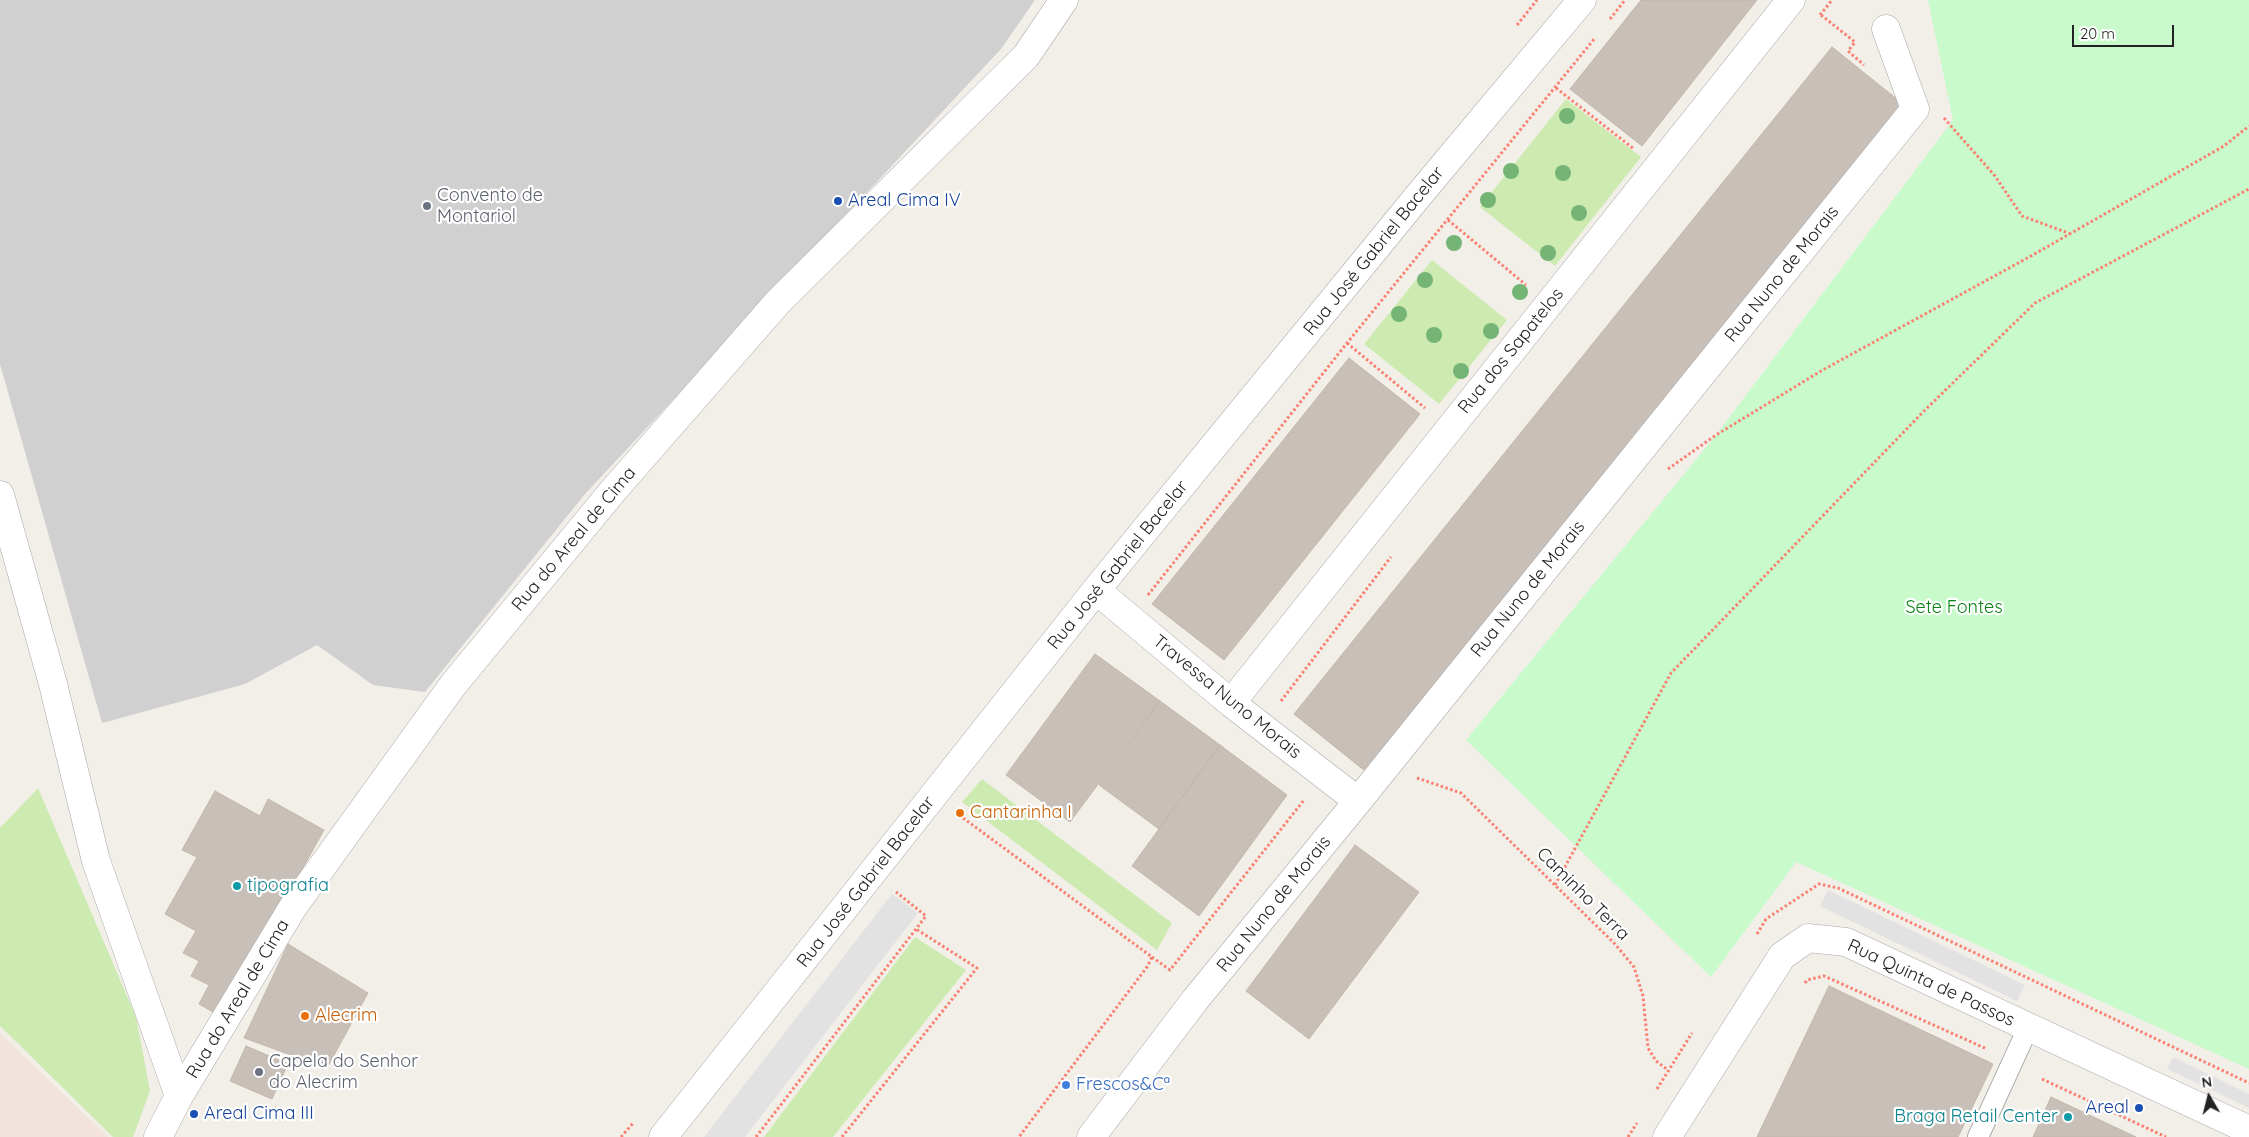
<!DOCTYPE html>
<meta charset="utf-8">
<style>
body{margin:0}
#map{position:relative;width:2249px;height:1137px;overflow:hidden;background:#f2efe9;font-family:Quicksand,sans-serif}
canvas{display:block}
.north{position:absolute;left:2184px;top:1072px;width:50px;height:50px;-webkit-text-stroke:4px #fff;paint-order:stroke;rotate:352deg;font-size:14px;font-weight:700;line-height:20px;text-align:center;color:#222}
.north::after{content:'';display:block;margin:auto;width:18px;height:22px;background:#222;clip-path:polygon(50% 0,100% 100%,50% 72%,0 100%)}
.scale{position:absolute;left:2072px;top:25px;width:102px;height:22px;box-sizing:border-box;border:2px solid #222;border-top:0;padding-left:6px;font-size:15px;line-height:18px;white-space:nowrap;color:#222;-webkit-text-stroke:4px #fff;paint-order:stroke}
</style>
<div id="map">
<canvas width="2249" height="1137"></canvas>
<div class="north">N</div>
<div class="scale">20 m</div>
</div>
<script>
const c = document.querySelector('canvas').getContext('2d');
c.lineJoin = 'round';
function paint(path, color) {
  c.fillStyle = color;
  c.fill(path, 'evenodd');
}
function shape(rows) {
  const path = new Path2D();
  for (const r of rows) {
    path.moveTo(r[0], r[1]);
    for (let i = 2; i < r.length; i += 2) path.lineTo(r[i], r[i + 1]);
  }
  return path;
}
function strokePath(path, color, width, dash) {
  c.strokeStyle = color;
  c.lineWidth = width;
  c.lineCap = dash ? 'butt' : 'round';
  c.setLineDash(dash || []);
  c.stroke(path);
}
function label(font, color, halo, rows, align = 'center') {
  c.font = font + ' Quicksand,sans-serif';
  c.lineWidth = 4.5;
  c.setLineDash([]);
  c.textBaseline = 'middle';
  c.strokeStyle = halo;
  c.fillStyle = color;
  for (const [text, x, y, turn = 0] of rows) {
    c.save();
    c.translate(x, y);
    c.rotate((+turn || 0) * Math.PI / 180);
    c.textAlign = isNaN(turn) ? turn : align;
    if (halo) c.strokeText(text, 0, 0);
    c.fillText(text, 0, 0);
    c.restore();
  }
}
const religious = shape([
 [0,0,1035,0,1001,49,585,494,425,692,373,685,317,645,245,684,102,723,0,364]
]);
const military = shape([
 [0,1033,108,1137,0,1137]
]);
const grass = shape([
 [1566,99,1641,157,1555,266,1480,207],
 [1432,260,1507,320,1439,404,1364,344],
 [982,779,1172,923,1157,950,962,802],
 [38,788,136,1017,150,1091,133,1137,113,1137,0,1026,0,828],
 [915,937,966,970,833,1137,764,1137]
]);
const park = shape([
 [1928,0,2249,0,2249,1069,1796,862,1711,977,1466,740,1716,435,1953,120]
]);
const parking = shape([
 [1828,890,2025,985,2017,1001,1820,906],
 [892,894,918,913,745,1137,704,1137],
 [2173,1057,2249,1094,2249,1108,2167,1069]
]);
const building = shape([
 [1641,0,1757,0,1642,146,1570,89,1641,0],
 [1832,47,1903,104,1365,771,1294,714,1832,47],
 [1349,358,1420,414,1224,660,1152,604,1349,358],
 [1095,654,1160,701,1070,822,1006,775,1095,654],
 [1160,701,1220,745,1159,829,1099,785,1160,701],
 [1220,745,1287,795,1199,916,1132,866,1220,745],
 [215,791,260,816,268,799,324,830,220,1016,199,1004,209,985,191,976,199,961,183,953,196,931,165,914,197,857,182,850,215,791],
 [1355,845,1419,892,1309,1039,1246,991,1355,845],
 [288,944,368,993,327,1068,244,1038,288,944],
 [1829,986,1993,1064,1958,1137,1757,1137,1829,986],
 [246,1046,288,1064,272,1099,230,1081,246,1046],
 [2051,1097,2136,1137,2033,1137,2051,1097]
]);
const path = shape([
 [1820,15,1832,0],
 [1821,15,1855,42,1848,51,1864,65],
 [1610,19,1625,0],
 [1517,25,1537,0],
 [1556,88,1634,149],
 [1944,118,1995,176,2022,216,2071,234],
 [1448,220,1526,285],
 [1347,343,1425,408],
 [1668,469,1716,435,1821,371,2031,256,2224,146,2249,126],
 [1148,595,1347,343,1595,38],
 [1281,701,1391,557],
 [1417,778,1461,793,1615,944,1634,967,1643,996,1648,1048,1656,1061,1668,1070],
 [959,815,1152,957,1147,967,1019,1137],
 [1555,885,1671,673,1924,411,2035,303,2249,189],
 [1757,934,1766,919,1819,884,1838,888,2249,1083],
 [1152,957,1170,970,1304,800],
 [1805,983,1807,980,1824,976,1987,1049],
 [2042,1079,2166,1137],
 [1657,1089,1692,1033],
 [621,1137,634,1122],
 [756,1137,926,916,896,892],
 [842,1137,977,968,916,929],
 [1628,1137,1637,1123]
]);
const service = shape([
 [1978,1137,2028,1028]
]);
const minor = shape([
 [0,495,53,684,96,861,179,1096],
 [1096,590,1231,703,1358,801],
 [1231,703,1791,0],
 [158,1137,179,1096,293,907,453,685,612,492,778,302,1026,56,1064,0],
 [663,1137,1096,590,1419,195,1582,0],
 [1091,1137,1195,1000,1358,801,1915,109,1886,29],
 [1667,1137,1782,956,1808,938,1846,942,2249,1130]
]);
const trees = [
 [1567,116],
 [1511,171],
 [1563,173],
 [1488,200],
 [1579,213],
 [1454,243],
 [1548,253],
 [1425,280],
 [1520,292],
 [1399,314],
 [1491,331],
 [1434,335],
 [1461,371]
];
const markers = [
 [838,201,5,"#1a4fb4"],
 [427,206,5,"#6b7280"],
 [960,813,5,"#e8710a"],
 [237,886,5,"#0f9aa8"],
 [305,1016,5,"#e8710a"],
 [259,1072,5,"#6b7280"],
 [1066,1085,5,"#3f7fe0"],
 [2139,1108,5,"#1a4fb4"],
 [194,1114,5,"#1a4fb4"],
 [2068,1117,5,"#0f9aa8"]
];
const worshipNames = [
 ["Convento de",437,196],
 ["Montariol",437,217],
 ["Capela do Senhor",269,1062],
 ["do Alecrim",269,1083]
];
const transitNames = [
 ["Areal Cima IV",848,201],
 ["Areal",2129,1108,"right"],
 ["Areal Cima III",204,1114]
];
const streetNames = [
 ["Rua José Gabriel Bacelar",1374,251,-51],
 ["Rua Nuno de Morais",1782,274,-51],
 ["Rua dos Sapatelos",1511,351,-51],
 ["Rua do Areal de Cima",574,539,-50],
 ["Rua José Gabriel Bacelar",1118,565,-51],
 ["Rua Nuno de Morais",1528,589,-51],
 ["Travessa Nuno Morais",1227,697,39],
 ["Rua José Gabriel Bacelar",866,882,-52],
 ["Caminho Terra",1583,894,45],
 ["Rua Nuno de Morais",1274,904,-51],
 ["Rua Quinta de Passos",1931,983,25],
 ["Rua do Areal de Cima",238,999,-59]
];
const parkNames = [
 ["Sete Fontes",1954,608]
];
const foodNames = [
 ["Cantarinha I",970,813],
 ["Alecrim",315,1016]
];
const cultureNames = [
 ["tipografia",247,886],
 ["Braga Retail Center",2058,1117,"right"]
];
const shopNames = [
 ["Frescos&Cª",1076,1085]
];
paint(religious, '#d0d0d0');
paint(military, '#f3e3dd');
paint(grass, '#cdebb0');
paint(park, '#c8facc');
paint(parking, '#e2e2e2');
paint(building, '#c7bfb8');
strokePath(building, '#c4b6ab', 1);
strokePath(service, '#a9a9a9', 22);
strokePath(minor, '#a9a9a9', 29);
strokePath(path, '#fa8072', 3, [2.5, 2.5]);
strokePath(service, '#fff', 20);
strokePath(minor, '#fff', 28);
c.fillStyle = '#74b475';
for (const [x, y] of trees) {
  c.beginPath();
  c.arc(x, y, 8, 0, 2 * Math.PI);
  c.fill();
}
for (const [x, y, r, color] of markers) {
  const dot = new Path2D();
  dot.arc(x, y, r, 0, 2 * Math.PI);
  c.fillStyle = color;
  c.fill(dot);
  strokePath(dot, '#fff', 2);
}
label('18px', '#5b616d', '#fff', worshipNames, 'left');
label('18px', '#164399', '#fff', transitNames, 'left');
label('18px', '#222', '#fff', streetNames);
label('18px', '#0c8416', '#fff', parkNames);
label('18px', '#c56008', '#fff', foodNames, 'left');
label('18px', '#0d838f', '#fff', cultureNames, 'left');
label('18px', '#366cbe', '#fff', shopNames, 'left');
</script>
